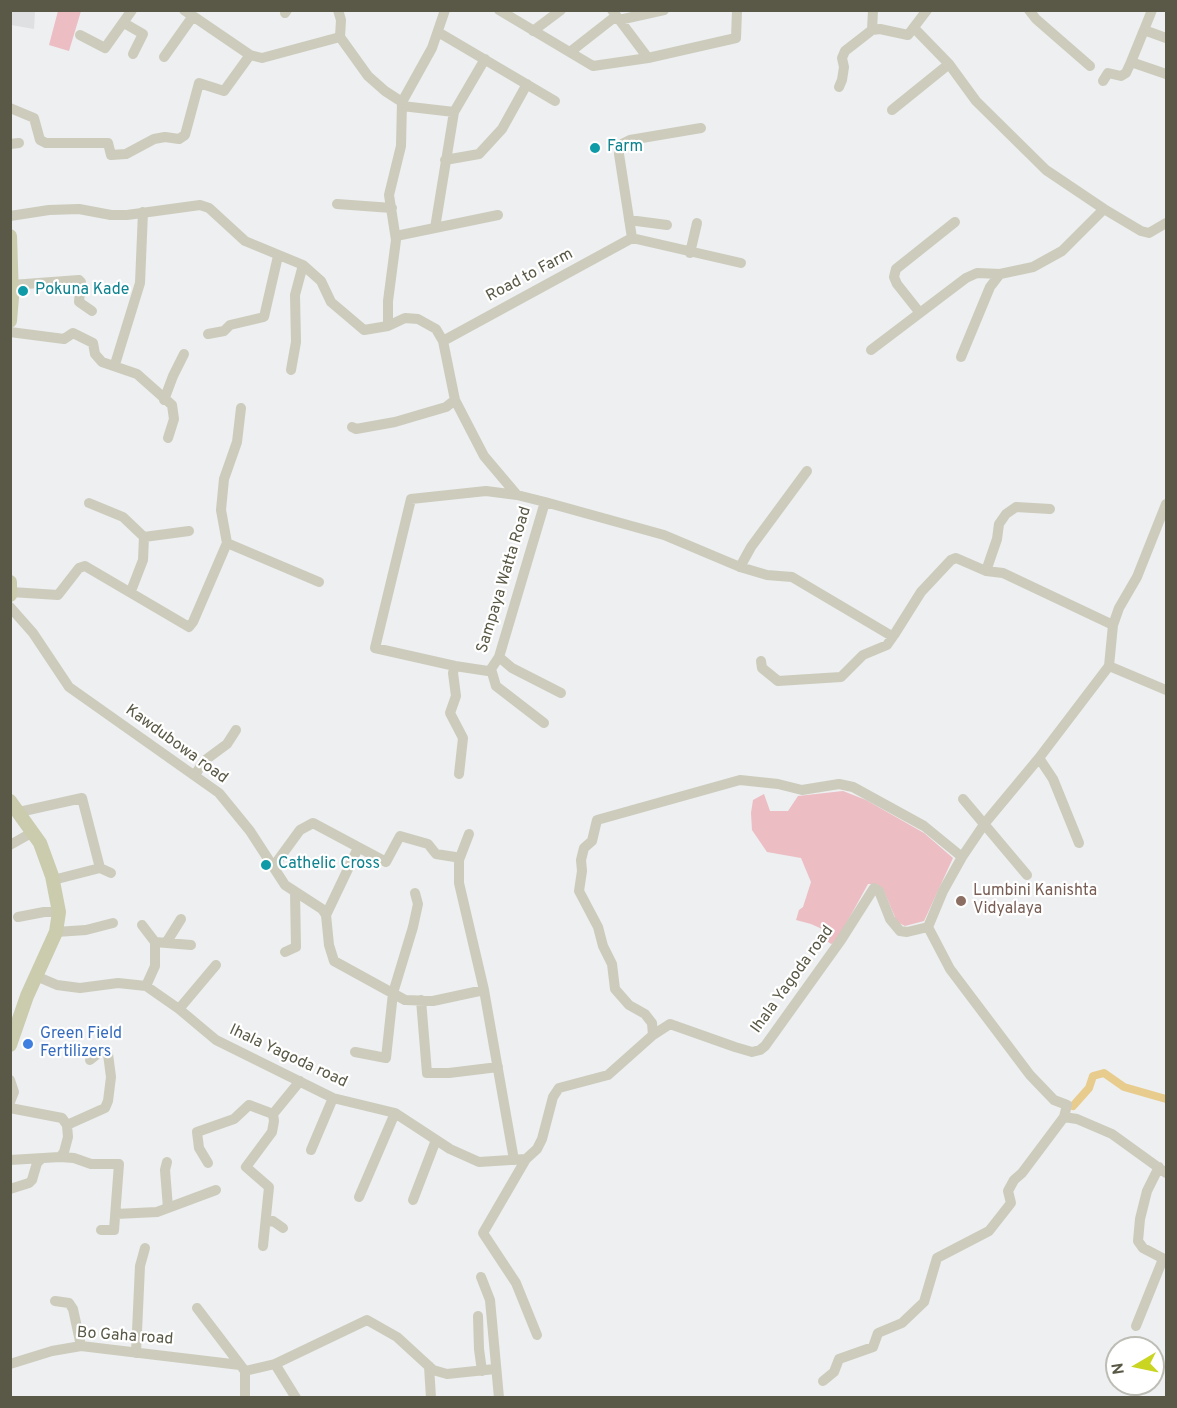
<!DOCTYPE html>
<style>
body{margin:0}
#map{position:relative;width:1177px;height:1408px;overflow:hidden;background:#edeff0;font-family:Overpass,sans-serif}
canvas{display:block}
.frame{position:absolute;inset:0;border:12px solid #5a5947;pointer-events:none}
.north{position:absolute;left:1105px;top:1336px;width:60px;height:60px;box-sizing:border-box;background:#fff;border:2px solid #bdbdb5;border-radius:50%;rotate:261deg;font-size:16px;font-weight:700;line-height:24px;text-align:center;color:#5a5947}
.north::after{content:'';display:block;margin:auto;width:21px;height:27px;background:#cad522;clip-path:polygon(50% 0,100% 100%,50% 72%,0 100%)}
</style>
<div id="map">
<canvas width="1177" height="1408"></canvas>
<div class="frame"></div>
<div class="north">N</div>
</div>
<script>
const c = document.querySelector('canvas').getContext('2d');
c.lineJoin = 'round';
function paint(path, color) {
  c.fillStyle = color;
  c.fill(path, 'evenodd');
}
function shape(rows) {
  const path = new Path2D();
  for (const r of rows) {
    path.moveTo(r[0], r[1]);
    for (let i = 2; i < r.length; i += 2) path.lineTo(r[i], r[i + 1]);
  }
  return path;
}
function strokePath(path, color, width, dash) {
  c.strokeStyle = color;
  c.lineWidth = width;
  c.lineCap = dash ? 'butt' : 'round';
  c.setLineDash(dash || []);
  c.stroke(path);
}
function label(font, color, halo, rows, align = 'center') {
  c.font = font + ' Overpass,sans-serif';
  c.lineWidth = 4.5;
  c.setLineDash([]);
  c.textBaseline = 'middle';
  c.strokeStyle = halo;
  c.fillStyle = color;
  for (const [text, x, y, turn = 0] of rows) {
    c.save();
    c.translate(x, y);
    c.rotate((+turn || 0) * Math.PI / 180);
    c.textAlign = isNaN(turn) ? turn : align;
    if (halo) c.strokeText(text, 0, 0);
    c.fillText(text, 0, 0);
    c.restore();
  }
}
const education = shape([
 [10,11,35,11,34,29,11,25]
]);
const green = shape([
 [58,11,81,11,69,51,49,45],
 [843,791,866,800,924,833,953,858,924,921,905,926,897,922,884,891,877,884,868,884,836,942,831,944,827,941,827,934,820,928,811,924,796,920,799,910,803,907,811,882,801,858,767,852,752,830,751,813,753,800,764,794,770,811,788,811,798,796]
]);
const canal = shape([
 [1073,1106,1089,1088,1093,1076,1104,1073,1124,1087,1166,1099]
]);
const minor = shape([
 [184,10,250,55,262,58,340,37],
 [338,10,341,20,340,37,368,76,385,91,402,102],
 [499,10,593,66,648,58,736,38,737,10],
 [612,10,648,58],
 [1029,10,1036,19,1090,66],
 [285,13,287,10],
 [619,20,664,10],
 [124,23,143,34,133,54],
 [915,29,949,64,976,101,1046,170,1104,209,1141,231,1149,233,1166,223],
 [872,30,873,10],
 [1144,30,1152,10],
 [533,31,561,10],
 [438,32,555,101],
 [80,35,105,48,132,10],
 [1166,38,1144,30,1131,62,1166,74],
 [570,52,616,16],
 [164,57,193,16],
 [1103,81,1108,73,1121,76,1126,73,1131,62],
 [839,87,842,80,844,67,842,58,845,51,872,30,880,29,908,35,927,10],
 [402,106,454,112],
 [10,108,34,118,40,140,46,143,108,143,111,155,126,154,154,139,165,137,179,139,185,135,199,83,224,91,250,55],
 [892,110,949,64],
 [10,144,19,143],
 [445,160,479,154,502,129,527,84],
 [337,204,392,208],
 [10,216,49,210,79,209,111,215,127,215,200,205,209,208,245,241,303,265,321,281,331,302,364,330,388,326,405,318,418,319,436,329,443,341,455,400,484,456,517,495,545,502,499,657,491,669,488,671,455,666,375,648,411,499,486,491,517,495],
 [629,220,667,225],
 [435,228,454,112,485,59],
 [396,236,498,215],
 [632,238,619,154,620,145,630,140,701,128],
 [632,238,741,263],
 [690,253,697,223],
 [12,285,79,280,81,282,79,302,92,311],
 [920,313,897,284,894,277,896,269,955,222],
 [388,326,388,301,396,240,389,195,401,146,402,102,432,48,445,10],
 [10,332,64,339,73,333,93,343,95,354,102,362,137,374,172,405,174,419,168,438],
 [208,334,224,331,230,325,264,317,278,256],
 [443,341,632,238],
 [871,350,966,278,977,273,1000,274],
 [961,357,990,287,1000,274,1033,267,1062,251,1104,209],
 [116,361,140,283,143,212],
 [291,370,296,342,295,295,303,265],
 [164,400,173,376,184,354],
 [352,427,356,429,395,422,446,407,455,400],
 [545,502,664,535,740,567,767,575,792,577,890,635,894,635,921,592,951,560,956,558,986,571,1003,573,1113,625],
 [89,503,123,517,144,537,143,560,131,591],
 [144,537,189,531],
 [227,543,221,510,224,479,237,442,241,408],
 [740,567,751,547,807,471],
 [986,571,997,539,999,524,1006,514,1016,507,1050,509],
 [11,592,58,595,79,568,85,566,189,627,193,622,227,543,319,582],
 [10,607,33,633,69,687,219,793,250,831,285,885,322,909,326,915,329,945,334,961,405,1000,433,1001,484,990],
 [499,657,512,668,561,693],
 [761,661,762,668,778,681,841,677,863,655,887,645,894,635],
 [455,666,453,673,456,696,450,713,463,738,459,774],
 [1109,666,1166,690],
 [491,669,496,686,544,723],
 [1039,758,1053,779,1079,843],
 [195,775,204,761,227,744,236,730],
 [963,799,1027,875],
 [19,812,82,798,100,868,53,880],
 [469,834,459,860,459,883,484,990,514,1160],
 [10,845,33,832],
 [273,867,300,830,313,823,386,862,400,836,428,844,436,854,455,857,459,860],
 [100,868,111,873],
 [326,915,358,848],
 [18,917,44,912,59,912],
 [142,925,155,942,155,966,146,986],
 [56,932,86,930,113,923],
 [155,942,191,945],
 [166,943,181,919],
 [285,952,296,947,295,892],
 [36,976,57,985,80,988,118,983,146,986,179,1009,216,1040,333,1098,395,1113,450,1149,479,1162,526,1159,537,1149,542,1139,553,1097,559,1088,608,1075,653,1035,670,1024,735,1047,752,1052,760,1050,765,1046,841,940,874,888,879,891,890,919,900,931,907,932,928,927,943,891,962,857,985,823,1039,758,1109,666,1113,625,1119,608,1137,577,1166,504],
 [421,1000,427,1073,449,1073,498,1067],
 [179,1009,216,965],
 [653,1035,652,1023,645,1014,629,1005,615,989,612,964,603,946,598,927,579,891,582,871,581,860,584,848,592,841,597,820,740,780,778,784,802,790,839,784,853,787,924,826,962,857],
 [355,1052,386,1058,393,993,413,927,418,904,415,893],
 [10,1080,14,1092,10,1102],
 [10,1108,62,1118,67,1125,68,1137,64,1152,60,1157],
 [1064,1117,1077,1119,1112,1134,1166,1173],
 [67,1125,105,1108,108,1101,111,1077,108,1054,101,1051,90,1060],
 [311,1150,333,1098],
 [526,1159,483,1233,516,1283,537,1335],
 [10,1160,60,1157,74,1158,91,1164,119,1164,114,1230,101,1230],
 [167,1162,165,1170,168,1208],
 [208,1163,199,1148,197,1132,234,1119,249,1105,273,1114],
 [1159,1167,1147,1191,1140,1219,1138,1241,1143,1248,1166,1260],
 [10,1189,29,1183,32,1180,37,1163,41,1159],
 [359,1197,395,1113],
 [413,1200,436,1140],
 [116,1214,157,1212,216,1190],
 [266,1222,273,1221,283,1228],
 [263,1246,269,1187,246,1167,272,1132,274,1121,273,1114,300,1081],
 [481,1277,490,1300,499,1398],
 [55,1301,69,1303,73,1309,81,1346],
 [197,1308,245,1371,245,1398],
 [478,1316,479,1349,482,1371],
 [1136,1326,1163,1259],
 [136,1353,140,1266,145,1248],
 [10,1364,52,1351,81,1346,240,1365],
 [275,1364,296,1398],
 [429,1366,431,1398],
 [245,1371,275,1364,367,1320,397,1337,433,1370,447,1374,495,1369],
 [823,1381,834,1372,839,1359,873,1347,878,1333,902,1323,924,1302,937,1258,989,1231,1011,1203,1008,1191,1014,1180,1022,1173,1064,1117,1067,1105,1054,1100,1030,1075,950,969,928,927]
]);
const major = shape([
 [10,236,12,297,10,321],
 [10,582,10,595],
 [10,801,40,843,52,876,59,912,56,932,27,996,10,1045]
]);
const markers = [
 [595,148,6,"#0f9aa8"],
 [23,291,6,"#0f9aa8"],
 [266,865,6,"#0f9aa8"],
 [961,901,6,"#8d6e63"],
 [28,1044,6,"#3f7fe0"]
];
const cultureNames = [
 ["Farm",607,148],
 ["Pokuna Kade",35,291],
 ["Cathelic Cross",278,865]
];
const streetNames = [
 ["Road to Farm",530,276,-28],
 ["Sampaya Watta Road",505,580,-73],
 ["Kawdubowa road",176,745,36],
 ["Ihala Yagoda road",793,980,-54],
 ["Ihala Yagoda road",288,1057,25],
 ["Bo Gaha road",125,1337,4]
];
const educationNames = [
 ["Lumbini Kanishta",973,892],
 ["Vidyalaya",973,910]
];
const shopNames = [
 ["Green Field",40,1035],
 ["Fertilizers",40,1053]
];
paint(education, '#dfe0e1');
paint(green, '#ecbdc3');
strokePath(canal, '#e7cc8d', 8);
strokePath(minor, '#cccbbc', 10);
strokePath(major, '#cbcbae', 14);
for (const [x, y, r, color] of markers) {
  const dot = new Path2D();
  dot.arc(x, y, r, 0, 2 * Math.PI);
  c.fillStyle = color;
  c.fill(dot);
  strokePath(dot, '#fff', 2);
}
label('16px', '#0d838f', '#fff', cultureNames, 'left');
label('16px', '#5a5947', '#fff', streetNames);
label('16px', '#785e54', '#fff', educationNames, 'left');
label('16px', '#366cbe', '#fff', shopNames, 'left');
</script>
